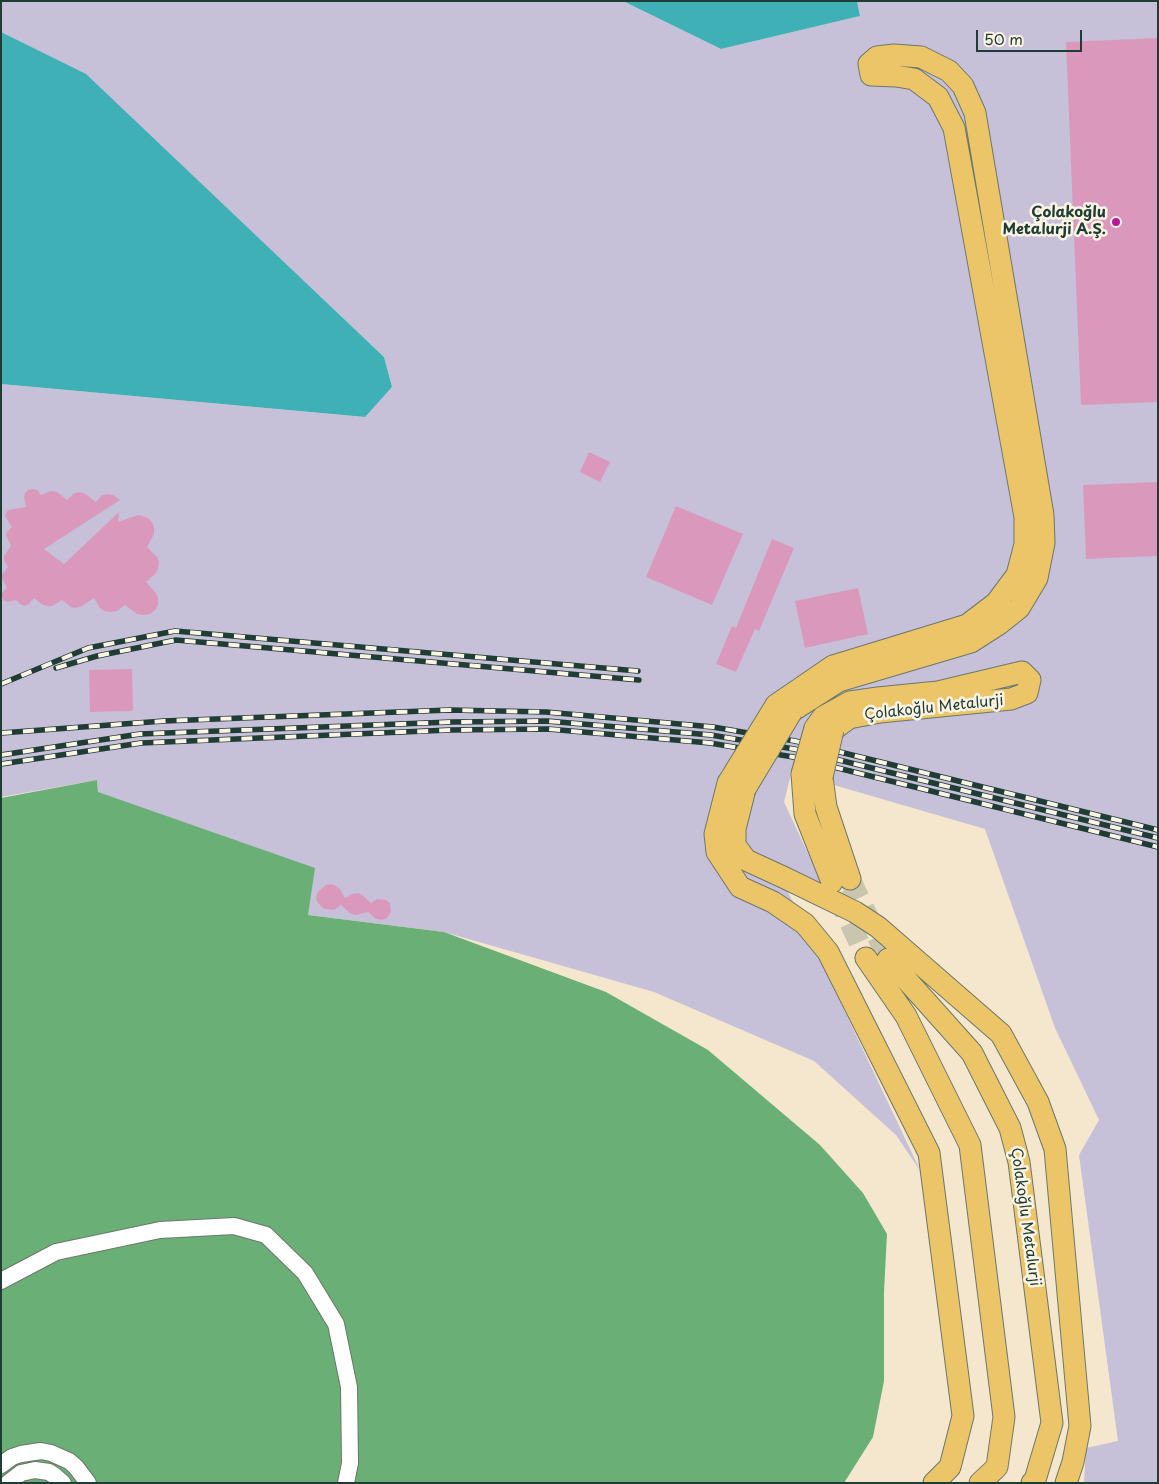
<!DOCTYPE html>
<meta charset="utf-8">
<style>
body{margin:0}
#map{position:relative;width:1159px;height:1484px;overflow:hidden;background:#f4e7cd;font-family:"Playpen Sans",sans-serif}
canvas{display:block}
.frame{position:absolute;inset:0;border:2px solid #1f3d34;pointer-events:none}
.scale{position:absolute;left:976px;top:30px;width:106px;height:22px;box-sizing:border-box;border:2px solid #1f3d34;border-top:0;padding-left:6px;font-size:15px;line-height:18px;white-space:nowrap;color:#1f3d34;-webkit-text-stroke:4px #fcf5e5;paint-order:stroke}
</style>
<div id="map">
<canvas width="1159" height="1484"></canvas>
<div class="frame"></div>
<div class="scale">50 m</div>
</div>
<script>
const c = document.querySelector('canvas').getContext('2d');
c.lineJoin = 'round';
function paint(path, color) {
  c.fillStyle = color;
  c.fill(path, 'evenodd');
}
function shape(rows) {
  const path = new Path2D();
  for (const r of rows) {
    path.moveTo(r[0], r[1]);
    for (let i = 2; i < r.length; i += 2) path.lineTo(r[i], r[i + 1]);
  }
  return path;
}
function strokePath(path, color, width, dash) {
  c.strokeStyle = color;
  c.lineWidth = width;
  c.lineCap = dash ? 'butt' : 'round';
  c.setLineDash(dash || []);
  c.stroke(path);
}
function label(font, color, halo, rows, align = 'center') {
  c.font = font + ' "Playpen Sans",sans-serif';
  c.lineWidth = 5;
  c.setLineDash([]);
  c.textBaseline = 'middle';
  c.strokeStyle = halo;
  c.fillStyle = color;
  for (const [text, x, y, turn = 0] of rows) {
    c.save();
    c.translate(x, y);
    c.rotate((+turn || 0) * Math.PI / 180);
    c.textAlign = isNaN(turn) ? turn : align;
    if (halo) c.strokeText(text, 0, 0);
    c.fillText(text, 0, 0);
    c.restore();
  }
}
const industrial = shape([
 [1,1,623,1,721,49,860,16,857,1,1158,1,1158,1483,1084,1483,1086,1448,1118,1441,1079,1155,1099,1120,1055,1028,985,829,827,783,793,766,784,802,824,888,788,892,921,1172,896,1135,814,1061,654,992,444,932,308,915,98,792,97,780,1,797,1,384,364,417,392,387,384,357,86,75,1,32]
]);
const forest = shape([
 [97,780,98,792,315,868,308,915,444,932,606,992,708,1050,820,1145,863,1193,887,1234,884,1292,884,1381,873,1437,844,1483,1,1483,1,798]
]);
const water = shape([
 [623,1,857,1,860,16,721,49],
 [1,32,86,74,384,357,392,387,365,417,1,384]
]);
const building = shape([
 [1158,38,1158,402,1081,405,1066,42],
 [589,452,610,462,600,482,580,472],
 [1158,482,1158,556,1086,559,1083,485],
 [33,489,37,490,41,495,51,491,57,492,67,500,73,494,78,492,84,493,96,502,102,495,107,494,113,495,120,500,44,549,64,564,119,512,118,522,138,515,148,518,152,522,154,527,154,534,147,547,157,557,159,562,158,569,155,574,146,582,156,593,158,598,158,605,155,610,150,614,144,615,137,614,125,605,117,611,111,612,104,611,100,608,94,598,80,607,75,608,71,607,62,600,52,606,48,606,43,605,34,598,29,604,25,606,20,604,16,600,8,602,3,600,2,596,2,593,7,588,1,576,8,567,4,560,4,556,11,546,6,535,7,532,12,527,5,516,8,510,26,507,24,497,25,493,28,490],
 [676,506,743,534,712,605,646,577],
 [772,539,794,548,759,631,755,629,736,672,716,664,732,626,736,628],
 [858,588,868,634,805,648,795,601],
 [132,669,133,711,90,712,89,670],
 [331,884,336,886,340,889,345,898,352,894,358,893,362,895,371,903,377,899,386,900,390,903,391,912,386,919,381,920,376,919,368,912,356,915,351,914,341,905,334,910,324,909,317,902,316,897,318,892,326,885]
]);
const majorTunnel = shape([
 [850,879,888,959],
 [837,894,866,958]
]);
const minor = shape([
 [1,1281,56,1252,160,1230,234,1226,266,1235,305,1273,336,1324,349,1387,350,1463,346,1483],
 [1,1465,12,1457,21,1454,41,1451,51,1453,69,1461,76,1467,88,1483],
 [8,1483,21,1473,35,1470,49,1472,55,1476,63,1483]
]);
const major = shape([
 [776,705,833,666,967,625,996,603,1017,575,1025,544,1025,517,954,128,938,97,914,79,896,76,871,75,869,64,877,57,894,55,921,57,949,71,963,86,975,113,1043,515,1044,543,1037,578,1019,608,999,624,971,642,839,681,792,711],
 [815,728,823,717,850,702,878,698,938,692,1022,672,1030,680,1027,693,1011,699,880,712,849,718,833,730],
 [802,774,805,814,832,882],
 [822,777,826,807,850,879],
 [728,783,715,834,717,852,740,887,773,902,805,924,828,952,929,1153,963,1416,950,1467,934,1483],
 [745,789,735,829,735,845,746,860,783,877,855,912,878,927,1001,1034,1038,1102,1055,1149,1080,1426,1073,1462,1066,1483],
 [866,958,906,1016,970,1145,1004,1417,997,1467,980,1483],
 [888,959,972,1053,1010,1128,1019,1162,1052,1423,1035,1480,1032,1483]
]);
const rail = shape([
 [56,668,97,656,176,640,639,680],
 [1,684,88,648,175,631,638,671],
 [1,733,164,721,450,710,546,712,713,727,795,741,1158,830],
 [1,755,140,734,451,722,547,721,711,735,794,749,1158,838],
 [1,764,141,743,450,730,548,729,710,743,793,757,1158,847]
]);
const majorBridge = shape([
 [802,774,815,728],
 [822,777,833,730],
 [728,783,776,705],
 [745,789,792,711]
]);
const markers = [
 [1116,222,5,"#b5179e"]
];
const poiNames = [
 ["Çolakoğlu",1106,213],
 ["Metalurji A.Ş.",1106,230]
];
const streetNames = [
 ["Çolakoğlu Metalurji",934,708,-6],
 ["Çolakoğlu Metalurji",1025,1217,82]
];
paint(industrial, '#c7c0d9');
paint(forest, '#6ab076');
paint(water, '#3fb0b6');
paint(building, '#da99bc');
strokePath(majorTunnel, '#c9c5ae', 21, [21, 11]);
strokePath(minor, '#6a786a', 18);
strokePath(major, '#6a786a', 23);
strokePath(minor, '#fff', 16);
strokePath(major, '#edc569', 21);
strokePath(rail, '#1f3d34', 5.5);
strokePath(rail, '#fcf5e5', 4, [11]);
strokePath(majorBridge, '#6a786a', 23, []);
strokePath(majorBridge, '#edc569', 21);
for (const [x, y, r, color] of markers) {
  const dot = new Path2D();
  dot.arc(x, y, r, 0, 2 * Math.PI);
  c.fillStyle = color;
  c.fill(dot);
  strokePath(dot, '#fcf5e5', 2);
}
label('bold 15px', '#1f3d34', '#fcf5e5', poiNames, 'right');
label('15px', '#1f3d34', '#fcf5e5', streetNames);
</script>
